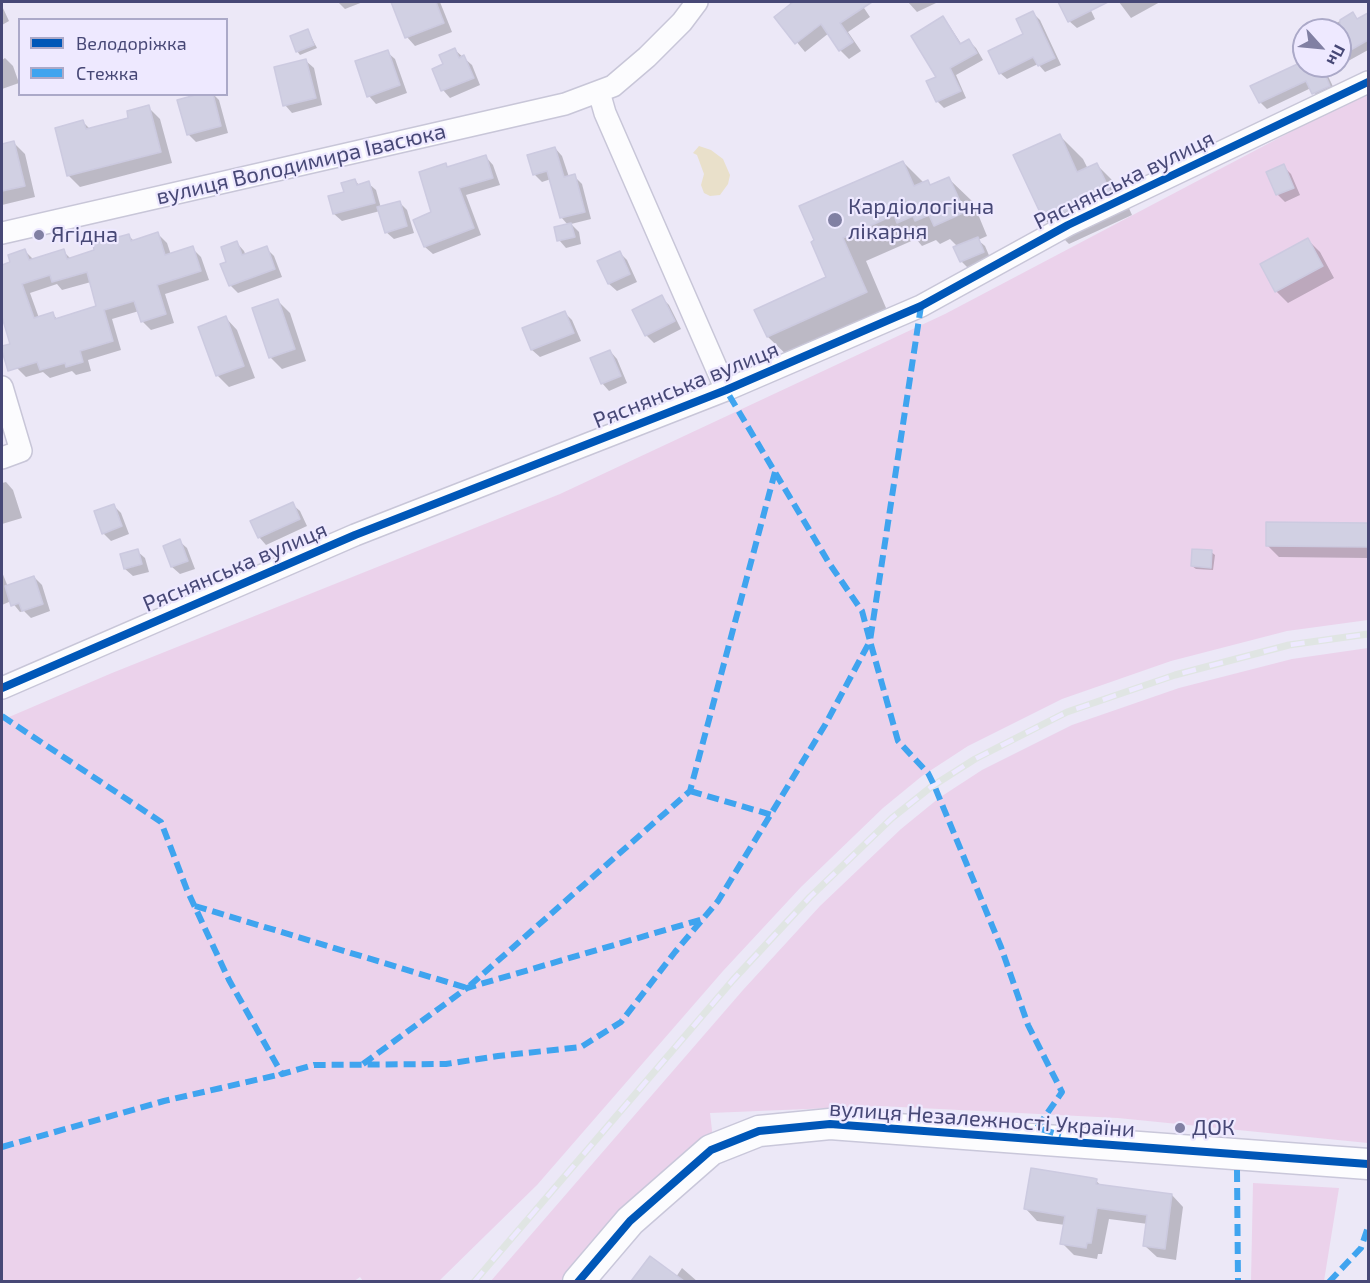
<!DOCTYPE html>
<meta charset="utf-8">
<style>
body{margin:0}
#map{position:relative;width:1370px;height:1283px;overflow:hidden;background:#ece8f7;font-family:"Exo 2",sans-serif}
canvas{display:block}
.frame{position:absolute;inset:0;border:3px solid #474876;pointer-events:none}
.legend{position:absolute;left:18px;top:18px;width:210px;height:78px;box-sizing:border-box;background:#eee9ff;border:2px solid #aba9c8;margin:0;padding:8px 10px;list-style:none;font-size:18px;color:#474876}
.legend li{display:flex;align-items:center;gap:12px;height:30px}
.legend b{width:30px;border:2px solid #aba9c8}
.north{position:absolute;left:1292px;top:18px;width:60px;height:60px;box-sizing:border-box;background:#eee9ff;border:2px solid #aba9c8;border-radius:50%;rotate:117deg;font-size:16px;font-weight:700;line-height:24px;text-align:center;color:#474876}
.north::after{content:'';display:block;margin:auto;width:21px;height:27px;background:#8180a3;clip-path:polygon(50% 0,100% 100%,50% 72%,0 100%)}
</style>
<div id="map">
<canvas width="1370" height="1283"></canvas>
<div class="frame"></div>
<ul class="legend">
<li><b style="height:8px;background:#0057b8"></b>Велодоріжка</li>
<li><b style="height:8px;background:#3fa4ef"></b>Стежка</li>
</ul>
<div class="north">Пн</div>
</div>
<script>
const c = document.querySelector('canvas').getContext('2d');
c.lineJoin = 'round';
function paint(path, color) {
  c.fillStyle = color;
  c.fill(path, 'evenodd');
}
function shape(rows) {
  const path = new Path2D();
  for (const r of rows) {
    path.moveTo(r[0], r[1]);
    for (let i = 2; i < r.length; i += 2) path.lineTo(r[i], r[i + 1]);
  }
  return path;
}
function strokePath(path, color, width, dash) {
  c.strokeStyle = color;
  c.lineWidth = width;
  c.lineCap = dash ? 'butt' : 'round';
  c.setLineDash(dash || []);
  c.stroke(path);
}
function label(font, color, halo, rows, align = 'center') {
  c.font = font + ' "Exo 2",sans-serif';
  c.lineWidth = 4.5;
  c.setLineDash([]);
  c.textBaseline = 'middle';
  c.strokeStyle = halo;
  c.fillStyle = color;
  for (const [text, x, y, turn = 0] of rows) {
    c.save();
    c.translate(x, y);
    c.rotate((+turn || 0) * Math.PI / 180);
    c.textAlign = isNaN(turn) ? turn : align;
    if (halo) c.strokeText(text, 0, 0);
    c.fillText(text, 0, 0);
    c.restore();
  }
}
const green = shape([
 [1368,91,1368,620,1287,631,1171,661,1062,699,968,746,922,776,883,808,801,887,723,971,537,1185,439,1281,363,1281,360,1277,353,1282,2,1281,2,720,112,673,560,494,945,314],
 [1368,648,1368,1143,1118,1118,880,1106,710,1113,713,1139,623,1214,560,1281,490,1282,743,990,820,906,901,829,939,798,982,770,1072,725,1179,688,1292,659],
 [1253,1183,1339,1188,1324,1281,1251,1281]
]);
const water = shape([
 [699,146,711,150,723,159,730,175,728,184,720,195,710,196,704,193,701,185,704,174,697,155,693,153]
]);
const shadow = shape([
 [338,2,363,2,345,9],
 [392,2,440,2,452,32,415,46,407,37],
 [789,2,860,2,870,17,848,32,861,51,849,59,840,50,829,33,805,52,776,17,791,5],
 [908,2,935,2,936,3,917,12],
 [1060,2,1087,2,1095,19,1077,28,1069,21],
 [1119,2,1160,2,1131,18],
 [2,6,9,21,2,25],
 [1033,13,1040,20,1061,65,1045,72,1038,64,1007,79,1000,73,1025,35],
 [1353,14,1359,21,1368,37,1368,50,1341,65,1342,67,1328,76,1336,93,1320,100,1311,88,1267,109,1260,102,1304,61,1304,66,1340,66,1340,30,1330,30,1329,27],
 [943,18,949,25,962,45,969,41,976,48,983,60,956,75,966,98,944,108,937,101],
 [308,31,317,48,300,55,297,51],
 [455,50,472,65,480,85,450,98,443,90,445,65],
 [387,52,395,59,407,93,376,104,369,96],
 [5,58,13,66,19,83,2,89,2,60],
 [306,61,314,68,322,105,292,113,285,105],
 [213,94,219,100,228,133,196,142,188,134],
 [148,107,160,119,172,163,80,187,68,175,83,122,90,129,130,119],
 [1060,136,1083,159,1088,169,1097,165,1120,188,1132,215,1069,244,1045,220,1015,155],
 [14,143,25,154,35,197,2,205,2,164,5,163,2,145],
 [555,148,562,156,569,177,574,176,582,184,591,219,571,224,579,232,581,244,566,248,559,240,568,225,561,217,551,179,542,182,534,174],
 [486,157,493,165,500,185,466,195,481,235,433,254,425,247,415,220,433,213,445,165,449,168],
 [903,162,924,183,928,182,932,186,949,179,973,202,987,236,978,240,985,246,991,260,969,269,961,261,958,247,950,239,940,244,936,240,922,246,916,239,866,261,889,315,792,360,768,337,756,310,828,277,813,243],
 [1283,166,1291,174,1300,195,1285,202,1277,194],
 [355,180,359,185,368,183,376,190,381,208,399,202,407,210,414,233,394,239,386,232,380,211,342,221,334,214,330,197,346,193],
 [158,234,167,243,171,255,192,248,201,257,209,280,165,294,174,323,151,330,142,321,139,311,112,319,121,350,88,360,91,371,76,375,72,371,50,378,43,372,26,377,17,368,2,313,2,266,12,263,25,251,34,260,63,251,71,259,96,251,128,235,134,241],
 [91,282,98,307,58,320,53,314,39,318,30,293,57,284,62,290],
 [1308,240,1320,252,1334,278,1288,303,1276,291],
 [237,243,244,251,246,256,266,248,274,256,282,277,238,293,230,285,228,262],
 [619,252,627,260,637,282,617,291,609,284,599,262],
 [661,297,669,305,681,329,654,343,646,335],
 [278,301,290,313,306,361,282,369,270,357],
 [565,313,572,320,581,341,540,357,532,350,524,329],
 [226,318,237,330,255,378,229,387,217,375],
 [610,351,617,359,627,383,609,391,602,383],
 [6,482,13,490,22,518,2,524,2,483],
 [292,504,300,511,307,526,266,545,259,537],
 [113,505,121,513,129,534,111,541,103,533],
 [1268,524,1368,525,1368,558,1279,557,1267,545],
 [179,541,187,548,195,569,180,574,172,567,165,547],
 [137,551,145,558,149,572,133,576,125,569,122,555],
 [1211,552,1215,555,1213,570,1196,569,1192,566],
 [2,572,8,587,34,577,42,585,50,611,31,618,24,611,20,612,11,601,2,605],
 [1096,1181,1102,1186,1172,1195,1183,1207,1176,1260,1157,1257,1145,1246,1148,1224,1109,1219,1102,1254,1098,1254,1097,1259,1074,1255,1062,1243,1065,1225,1037,1221,1026,1209],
 [650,1258,676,1277,682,1268,698,1282,633,1282]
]);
const building = shape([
 [391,2,436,2,444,23,405,38,391,2],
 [793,2,872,2,840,23,853,42,839,51,821,24,795,44,774,17,793,2],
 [1058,2,1108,2,1068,22,1058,2],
 [1033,11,1055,58,1038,66,1033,57,999,74,988,51,1023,34,1016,19,1033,11],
 [1353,12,1357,19,1368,13,1368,40,1340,56,1340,20,1353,12],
 [943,16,960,44,969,39,977,53,950,68,961,91,936,102,926,81,936,77,911,36,943,16],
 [308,29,314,45,296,52,290,36,308,29],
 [455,48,459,58,464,55,474,78,441,91,432,69,443,64,439,55,455,48],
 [388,50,400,85,367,97,355,61,388,50],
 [306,59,316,98,283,106,274,67,306,59],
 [1304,61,1304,66,1337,66,1324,72,1330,86,1312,94,1306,81,1259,103,1250,86,1304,61],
 [199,94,213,94,221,126,187,135,177,100,199,94],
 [149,105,161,152,67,176,55,128,83,120,86,129,128,118,127,111,149,105],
 [1060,134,1077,172,1097,163,1110,191,1044,221,1013,155,1060,134],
 [14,141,25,186,2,191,2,144,14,141],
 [555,147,564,177,575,174,585,212,560,218,547,171,533,175,527,155,555,147],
 [486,155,493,178,459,188,474,228,424,247,413,220,431,212,419,172,446,163,447,167,486,155],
 [903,161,914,186,928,180,930,185,949,177,965,212,934,226,929,215,915,221,913,216,897,223,894,215,843,238,867,292,767,337,754,310,826,277,811,242,814,240,799,206,903,161],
 [1284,164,1294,188,1276,195,1266,172,1284,164],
 [355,179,357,185,369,181,375,203,333,214,328,196,344,192,341,183,355,179],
 [400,201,407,226,385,233,377,207,400,201],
 [571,223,575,237,557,241,554,227,571,223],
 [158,232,165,255,193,246,201,271,157,285,166,314,141,322,134,301,104,310,113,341,80,351,83,362,66,367,65,363,40,370,37,362,8,371,2,351,2,346,10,344,2,317,2,265,10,262,8,255,25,249,29,260,64,249,67,259,94,250,93,244,129,234,131,241,158,232],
 [87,272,96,306,55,319,53,312,34,318,22,284,50,275,52,282,87,272],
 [978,237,984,252,960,262,953,247,978,237],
 [1308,238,1323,266,1275,292,1260,264,1308,238],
 [237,241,242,255,267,246,275,269,229,286,220,264,226,262,221,247,237,241],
 [620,251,630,274,608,284,597,261,620,251],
 [662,295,675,321,645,336,632,310,662,295],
 [278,299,295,349,269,358,252,308,278,299],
 [565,311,574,333,531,350,522,328,565,311],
 [226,316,244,366,216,376,198,327,226,316],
 [610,350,621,376,601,384,590,358,610,350],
 [293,502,300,519,258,538,250,521,293,502],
 [114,504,122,526,102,534,94,511,114,504],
 [1266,522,1368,523,1368,547,1266,546,1266,522],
 [180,539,188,561,171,567,163,546,180,539],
 [138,549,142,564,124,569,120,554,138,549],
 [1192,549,1212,550,1211,568,1191,566,1192,549],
 [34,576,43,604,22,611,19,603,11,606,5,586,34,576],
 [1031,1168,1093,1178,1097,1179,1096,1184,1172,1194,1165,1249,1143,1246,1147,1215,1097,1208,1091,1243,1087,1243,1086,1248,1060,1244,1065,1216,1024,1209,1031,1168],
 [650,1256,684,1281,631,1281,650,1256]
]);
const street = shape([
 [599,92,605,113,726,390],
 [2,233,565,104,613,86,647,57,682,22,697,2],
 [2,387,21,451,2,458],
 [2,688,355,535,726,390,921,306,1068,225,1368,82]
]);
const secondary = shape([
 [578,1282,630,1221,711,1150,759,1131,830,1124,1368,1164]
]);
const rail = shape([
 [474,1282,733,980,810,897,892,818,931,787,975,759,1067,712,1175,675,1289,645,1368,634]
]);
const quiet = shape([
 [921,306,870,641,898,741,928,773,934,785,1001,947,1028,1025,1062,1092,1037,1128,1061,1135],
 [2,716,161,822,187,890,229,980,282,1074,314,1065,446,1064,498,1056,581,1047,621,1022,675,952,718,901,825,725,870,641,862,611,829,563,726,390],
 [690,791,772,815],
 [195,906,467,988,690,791,775,472],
 [363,1064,467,988,703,919],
 [2,1147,164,1101,282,1074],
 [1237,1170,1238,1282],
 [1329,1282,1361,1248,1368,1227]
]);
const cycleway = shape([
 [2,688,355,535,726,390,921,306,1068,225,1368,82],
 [578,1282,630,1221,711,1150,759,1131,830,1124,1368,1164]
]);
const markers = [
 [835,220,8,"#8180a3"],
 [39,235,6,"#8180a3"],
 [1180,1128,6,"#8180a3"]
];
const streetNames = [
 ["вулиця Володимира Івасюка",301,164,-13],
 ["Ряснянська вулиця",1124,180,-26],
 ["Ряснянська вулиця",686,385,-22],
 ["Ряснянська вулиця",235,567,-23],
 ["вулиця Незалежності України",982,1119,4]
];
const poiNames = [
 ["Кардіологічна",848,207],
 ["лікарня",848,232],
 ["Ягідна",51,235],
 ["ДОК",1192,1128]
];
paint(green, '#ebd2eb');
paint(water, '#e9e0ca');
paint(shadow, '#0003');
paint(building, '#d1d0e3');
strokePath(building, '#cccae0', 1.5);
strokePath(street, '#c8c6d8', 24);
strokePath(secondary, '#c9c7da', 33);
strokePath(street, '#fcfcfe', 21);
strokePath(secondary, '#fcfcfe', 30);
strokePath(rail, '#e0e5e3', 7);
strokePath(rail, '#eee9ff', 4.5, [14]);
strokePath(quiet, '#3fa4ef', 6, [12, 6]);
strokePath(cycleway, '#0057b8', 8);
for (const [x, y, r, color] of markers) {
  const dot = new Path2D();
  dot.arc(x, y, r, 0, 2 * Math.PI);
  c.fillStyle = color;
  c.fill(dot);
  strokePath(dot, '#eee9ff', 2);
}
label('22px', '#474876', '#eee9ff', streetNames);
label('22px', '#474876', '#eee9ff', poiNames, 'left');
</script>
